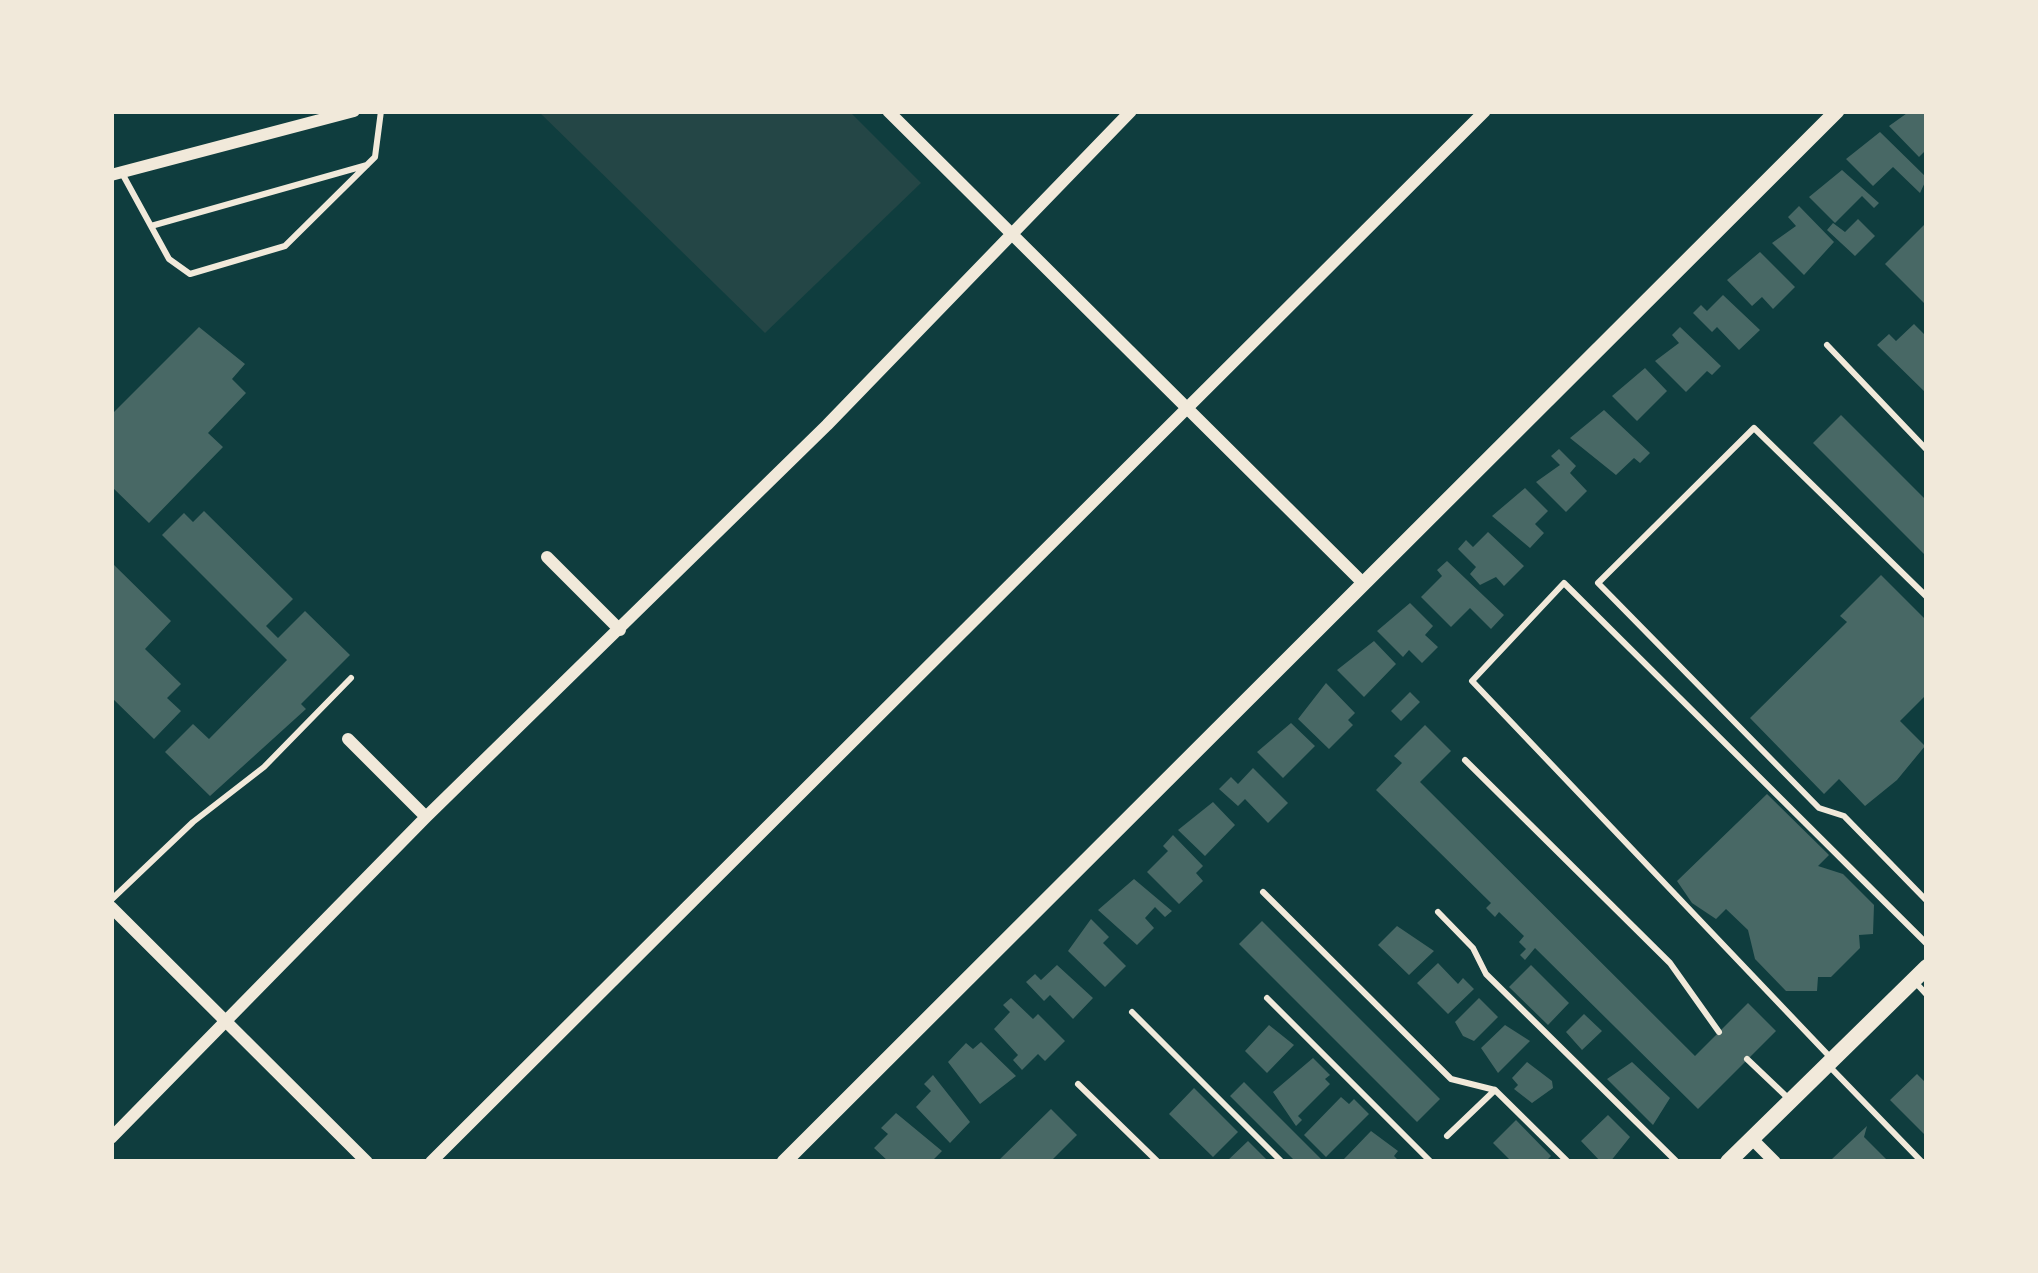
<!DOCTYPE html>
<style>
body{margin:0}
#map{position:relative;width:2038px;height:1273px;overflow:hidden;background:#0f3d3e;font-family:"IBM Plex Sans",sans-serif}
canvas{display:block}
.frame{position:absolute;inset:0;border:114px solid #f1e9da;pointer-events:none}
</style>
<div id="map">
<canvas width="2038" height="1273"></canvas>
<div class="frame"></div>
</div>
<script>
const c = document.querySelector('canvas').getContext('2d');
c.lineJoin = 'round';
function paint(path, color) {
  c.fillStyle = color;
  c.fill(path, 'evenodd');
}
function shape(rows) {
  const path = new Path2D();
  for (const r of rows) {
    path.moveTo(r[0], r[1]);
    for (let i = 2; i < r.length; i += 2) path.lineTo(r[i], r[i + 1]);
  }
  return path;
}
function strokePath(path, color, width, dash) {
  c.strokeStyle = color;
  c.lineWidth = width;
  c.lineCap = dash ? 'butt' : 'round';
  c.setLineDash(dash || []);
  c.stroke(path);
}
const green = shape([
 [538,111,849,111,921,183,765,333]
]);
const building = shape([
 [1910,111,1927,111,1927,149,1919,157,1889,126],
 [1880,132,1927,178,1920,193,1893,167,1873,186,1846,159],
 [1842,170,1879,203,1874,208,1862,196,1835,223,1809,197],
 [1799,206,1834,242,1804,275,1772,243,1796,226,1788,217],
 [1858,219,1875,236,1855,256,1827,230,1833,223,1845,232],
 [1927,222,1927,306,1885,264],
 [1760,252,1795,287,1773,309,1762,297,1752,306,1727,280],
 [1723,295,1760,330,1739,350,1717,327,1712,332,1693,313,1701,305,1707,311],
 [1914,324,1927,337,1927,394,1877,345,1889,334,1896,341],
 [199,327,245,364,232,379,246,393,208,433,223,447,149,523,111,486,111,415],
 [1680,327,1721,366,1712,375,1707,371,1686,392,1655,361,1679,343,1672,335],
 [1645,368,1667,391,1637,421,1612,396],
 [1604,410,1650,453,1640,463,1634,458,1616,475,1570,438],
 [1841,415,1927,501,1927,557,1813,443],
 [1559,449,1576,466,1570,473,1587,491,1566,512,1536,482,1560,465,1551,456],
 [1525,488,1548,511,1535,524,1544,533,1530,548,1492,516],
 [204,511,293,599,266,626,278,638,305,611,350,655,301,704,306,709,210,796,165,752,193,724,209,739,287,660,162,535,184,513,193,522],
 [1488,532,1524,566,1504,586,1496,577,1480,585,1470,574,1476,567,1458,549,1466,540,1473,547],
 [1447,561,1504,615,1491,629,1470,608,1451,627,1421,597,1442,576,1437,570],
 [111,562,171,621,145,649,181,684,167,698,181,711,154,739,111,697],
 [1881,575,1927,621,1927,694,1900,721,1925,746,1897,780,1865,806,1839,779,1824,794,1750,718,1847,622,1840,616],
 [1410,603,1433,626,1425,635,1438,647,1422,663,1409,650,1403,657,1377,631],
 [1374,641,1396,664,1364,697,1337,670],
 [1326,683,1355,713,1348,720,1353,725,1329,749,1298,719],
 [1410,692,1420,702,1401,721,1391,711],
 [1291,723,1315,746,1283,778,1257,752],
 [1425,725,1451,751,1420,782,1695,1056,1748,1003,1776,1031,1698,1109,1535,948,1525,960,1520,955,1526,949,1519,942,1524,936,1499,912,1495,917,1486,908,1491,903,1376,790,1402,763,1394,756],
 [1253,768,1288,803,1268,823,1245,799,1238,806,1219,789,1231,777,1238,784],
 [1767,794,1829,855,1818,866,1843,874,1874,905,1873,934,1859,935,1860,948,1831,977,1818,977,1817,991,1786,991,1755,959,1748,930,1726,909,1716,919,1692,903,1677,881],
 [1213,802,1235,825,1205,856,1178,830],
 [1173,835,1203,866,1196,873,1203,881,1179,904,1147,872,1168,851,1163,846],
 [1134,879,1172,911,1165,917,1155,907,1145,918,1154,928,1137,945,1098,910],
 [1091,919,1109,937,1103,943,1126,966,1105,987,1068,951],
 [1262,921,1440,1099,1417,1122,1239,944],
 [1397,926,1434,951,1409,975,1378,945],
 [1438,963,1458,984,1463,978,1474,989,1448,1014,1417,983],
 [1057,965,1093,998,1073,1019,1050,995,1044,1001,1026,982,1035,974,1041,980],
 [1531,965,1569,1003,1548,1025,1509,987],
 [1011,998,1033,1019,1038,1014,1065,1041,1045,1061,1038,1054,1022,1070,1013,1060,1018,1055,994,1029,1010,1012,1003,1005],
 [1479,998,1498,1017,1474,1041,1463,1036,1455,1022],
 [1584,1014,1602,1031,1582,1050,1566,1032],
 [1269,1025,1294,1045,1267,1073,1245,1051],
 [1505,1025,1530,1041,1498,1073,1481,1048],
 [981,1042,1016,1076,980,1104,948,1062,966,1043,973,1049],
 [1313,1058,1330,1075,1325,1079,1330,1084,1298,1116,1302,1120,1296,1126,1273,1092],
 [1527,1062,1552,1081,1553,1088,1532,1103,1514,1089,1518,1085,1512,1078],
 [1632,1062,1670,1098,1653,1125,1607,1079],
 [1917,1074,1927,1084,1927,1137,1890,1100],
 [933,1075,970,1122,950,1143,916,1107,931,1091,924,1084],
 [1244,1082,1324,1162,1296,1162,1230,1096],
 [1194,1088,1238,1132,1213,1157,1169,1114],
 [1341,1097,1349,1104,1354,1099,1369,1114,1326,1157,1304,1135],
 [1051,1109,1077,1135,1050,1162,997,1162],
 [896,1113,942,1151,931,1162,889,1162,874,1148,888,1134,881,1128],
 [1608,1115,1630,1137,1610,1162,1601,1162,1581,1141],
 [1516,1120,1551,1156,1545,1162,1512,1162,1493,1143],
 [1867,1126,1864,1137,1889,1162,1835,1162,1832,1159],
 [1371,1131,1398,1151,1394,1156,1400,1162,1344,1159],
 [1248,1141,1269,1162,1226,1162]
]);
const service = shape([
 [123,175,169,259,190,274,285,246,375,157,381,111],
 [151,226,367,165],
 [1827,345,1927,450],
 [1927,597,1754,428,1598,583,1819,808,1844,816,1927,901],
 [1465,760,1670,963,1719,1032],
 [1263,892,1451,1079,1495,1090,1568,1162],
 [111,900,193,822,264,767,351,678],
 [1438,912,1473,948,1486,974,1677,1162],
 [1916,983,1927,995],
 [1267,998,1431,1162],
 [1132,1012,1282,1162],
 [1830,1057,1472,681,1564,583,1927,944],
 [1747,1059,1788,1098],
 [1830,1067,1922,1162],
 [1078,1084,1158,1162],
 [1447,1136,1495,1090]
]);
const minor = shape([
 [888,111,1362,582],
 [111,175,354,111],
 [547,557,620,630],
 [348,739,426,817],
 [111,907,367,1162],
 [111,1138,426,817,827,425,1131,111],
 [1751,1138,1775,1162],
 [431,1162,1485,111]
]);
const tertiary = shape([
 [784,1162,1837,111]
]);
const secondary = shape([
 [1728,1162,1927,967]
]);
paint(green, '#244646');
paint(building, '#486865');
strokePath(service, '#f1e9da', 6);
strokePath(minor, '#f1e9da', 12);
strokePath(tertiary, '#f1e9da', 15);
strokePath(secondary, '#f1e9da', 16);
</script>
